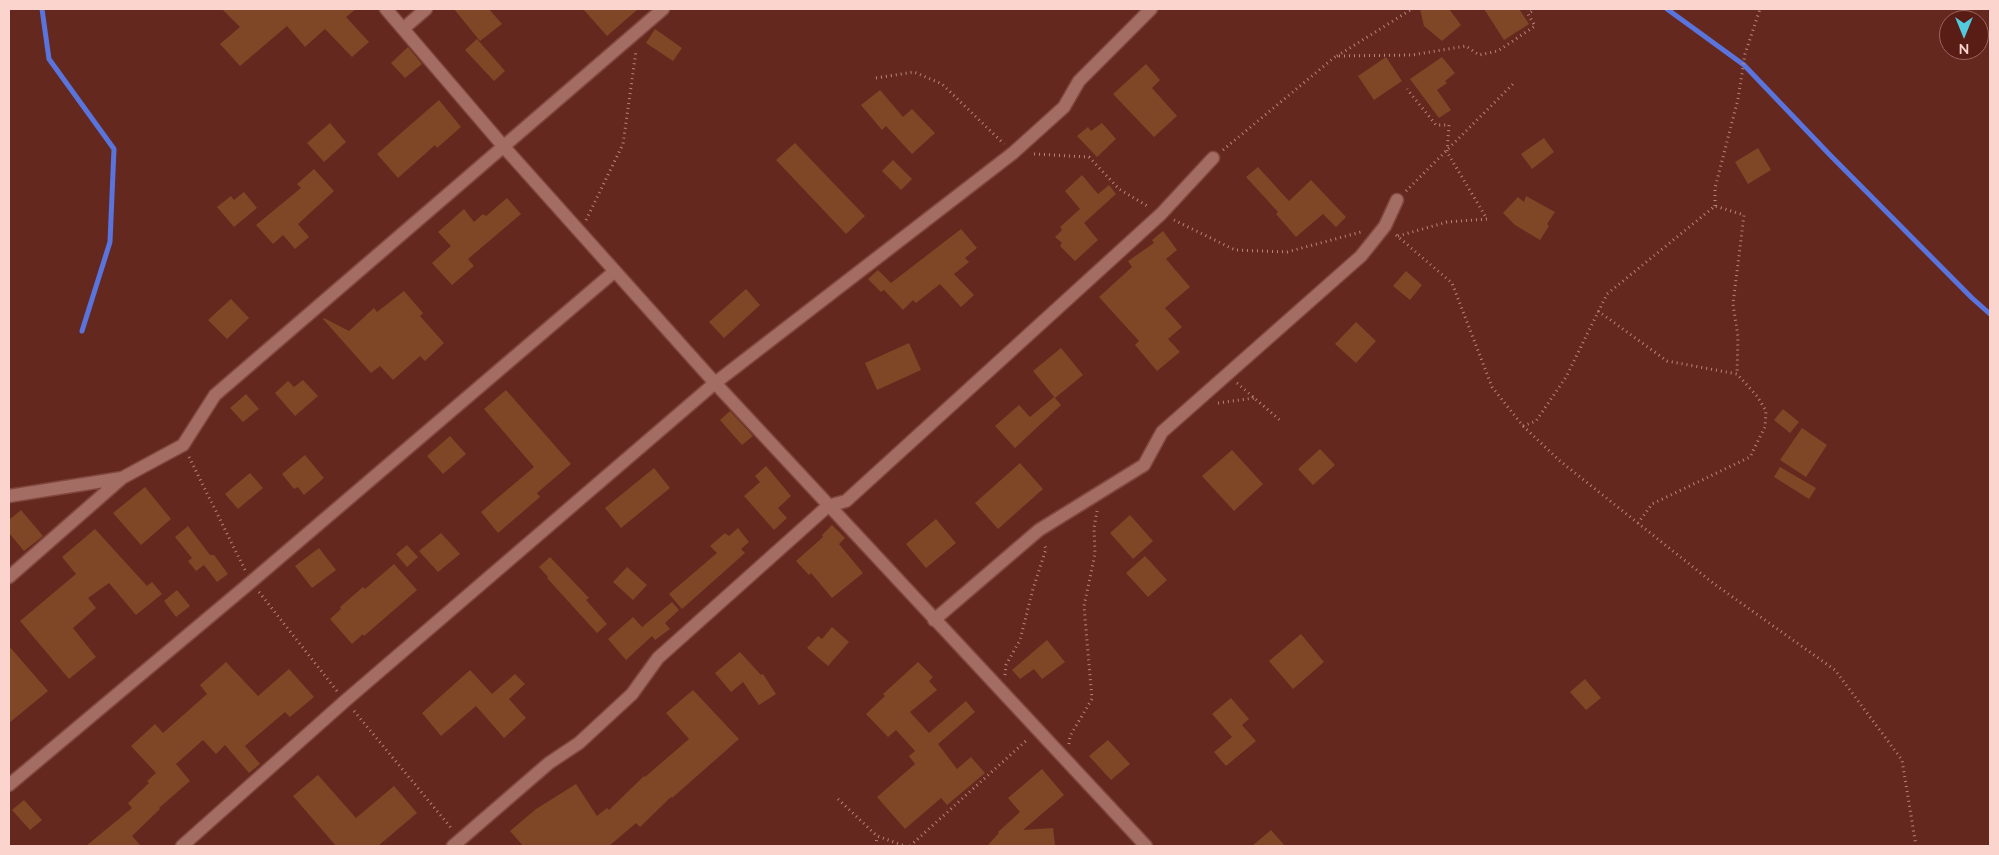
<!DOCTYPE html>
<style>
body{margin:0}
#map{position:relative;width:1999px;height:855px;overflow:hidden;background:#65281f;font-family:Mulish,sans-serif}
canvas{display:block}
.frame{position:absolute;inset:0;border:10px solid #fbd4cd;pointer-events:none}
.north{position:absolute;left:1939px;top:10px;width:50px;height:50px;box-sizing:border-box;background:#591d15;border:1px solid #9a665f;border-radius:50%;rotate:180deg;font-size:14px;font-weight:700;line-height:20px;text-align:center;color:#fbd4cd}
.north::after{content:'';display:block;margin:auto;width:18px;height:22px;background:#54cade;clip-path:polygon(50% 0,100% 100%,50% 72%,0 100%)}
</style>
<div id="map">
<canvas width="1999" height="855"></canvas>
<div class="frame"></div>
<div class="north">N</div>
</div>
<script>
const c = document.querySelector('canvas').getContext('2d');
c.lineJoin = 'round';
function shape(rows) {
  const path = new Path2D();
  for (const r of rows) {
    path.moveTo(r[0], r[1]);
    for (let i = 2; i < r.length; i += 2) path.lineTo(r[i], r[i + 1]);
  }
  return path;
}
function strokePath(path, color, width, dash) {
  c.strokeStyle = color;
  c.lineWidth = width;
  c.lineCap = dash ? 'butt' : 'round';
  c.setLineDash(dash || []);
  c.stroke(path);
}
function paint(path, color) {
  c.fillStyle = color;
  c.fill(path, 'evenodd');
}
const stream = shape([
 [42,9,49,59,114,149,110,242,82,331],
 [1667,9,1744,65,1830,155,1972,298,1990,314]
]);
const building = shape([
 [222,9,356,9,346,17,369,42,352,57,325,29,305,47,287,26,240,66,220,44,240,27],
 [454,9,489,9,502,24,480,41],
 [583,9,638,9,607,36],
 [1420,9,1449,9,1461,25,1442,41,1424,26],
 [1484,9,1519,9,1529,24,1504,40],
 [655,29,682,48,673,61,646,43],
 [477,39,505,71,494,81,465,50],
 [408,47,422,64,405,78,391,63],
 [1386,57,1402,81,1374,100,1358,76],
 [1442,57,1455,73,1445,81,1447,83,1437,90,1451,110,1439,118,1410,79],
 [1146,64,1160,80,1152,88,1177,116,1154,137,1113,94],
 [880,90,903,117,912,109,935,133,912,154,886,126,882,130,861,105],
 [439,100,461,127,437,148,435,145,398,178,377,154],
 [330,123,346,142,324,162,307,143],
 [1102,123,1116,139,1097,157,1077,136,1088,127,1091,131],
 [1544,138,1554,152,1532,169,1521,154],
 [795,143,865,216,846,234,776,160],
 [1758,148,1771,170,1748,184,1735,162],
 [893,160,912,179,901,190,882,171],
 [1258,167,1289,201,1311,180,1346,217,1336,227,1323,214,1296,237,1276,214,1278,212,1246,177],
 [314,169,334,191,298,224,309,237,295,249,283,235,273,244,256,225,301,188,297,184],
 [1082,175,1098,194,1109,185,1116,194,1084,223,1098,240,1075,261,1060,246,1062,243,1055,237,1062,230,1060,227,1080,209,1065,191],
 [244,192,257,208,234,227,217,207,231,196,234,200],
 [1526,196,1555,212,1547,224,1549,226,1540,240,1515,225,1503,213,1518,197,1524,202],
 [507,198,521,214,468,259,474,266,452,285,432,263,451,246,438,232,464,209,474,222,483,214,486,216],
 [961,229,977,248,965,258,969,262,954,274,974,295,961,307,940,284,916,303,913,300,903,310,884,290,881,292,868,279,878,270,891,283],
 [1163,231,1177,250,1166,259,1190,287,1165,308,1182,327,1168,339,1180,352,1157,371,1135,345,1139,341,1099,297,1132,267,1128,261,1154,243,1152,240],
 [1406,271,1422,285,1410,300,1393,286],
 [746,289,760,305,724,338,709,322],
 [404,291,423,313,420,316,444,343,425,361,420,356,393,380,380,366,371,373,323,319,324,318,349,331,374,308,377,312],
 [231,299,249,318,227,339,208,320],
 [1356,322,1376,341,1356,363,1335,344],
 [909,343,921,370,877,390,865,363],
 [1061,348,1083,375,1055,398,1033,371],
 [303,380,318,396,295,416,275,393,288,381,294,387],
 [506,390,571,464,537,493,540,497,498,533,481,512,534,467,484,409],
 [246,394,259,409,243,422,230,408],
 [1054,397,1061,405,1015,448,995,426,1019,405,1030,417],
 [1783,409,1799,422,1790,433,1774,420],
 [730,411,753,436,742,445,720,420],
 [1802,428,1827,445,1806,477,1780,460],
 [450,436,466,454,443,474,427,456],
 [1320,449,1335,465,1313,485,1298,469],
 [1232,450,1263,484,1234,511,1202,476],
 [305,455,324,478,304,495,298,487,294,489,282,474],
 [1020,463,1043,489,998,529,975,503],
 [766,466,791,496,778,508,787,518,774,530,744,496,760,482,755,476],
 [1780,467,1816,488,1809,499,1774,477],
 [654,468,670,488,621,528,605,508],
 [250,473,263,488,238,509,225,494],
 [145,487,171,519,141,545,113,513],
 [21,510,43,536,24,551,9,533,9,520],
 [1130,515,1153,541,1133,559,1110,533],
 [936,519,956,543,926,568,906,544],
 [832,525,845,538,839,544,863,573,832,598,811,573,809,575,796,561,823,537,822,535],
 [188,526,210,555,214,555,228,574,217,582,204,565,196,571,188,561,192,558,175,537],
 [738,528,749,542,741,549,745,553,682,609,669,594,717,553,710,546,725,533,729,536],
 [95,529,147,586,152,582,162,594,136,615,109,583,88,598,96,608,73,628,96,657,69,679,20,621,76,574,62,557],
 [441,533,460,554,438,572,419,551],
 [407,545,418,557,407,567,396,554],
 [319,548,336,570,312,588,295,566],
 [1145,556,1167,580,1148,597,1126,573],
 [550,557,589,598,586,600,607,624,597,633,547,578,548,577,539,567],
 [394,564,417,590,364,636,363,634,352,644,330,619,341,609,340,607,363,587,365,589],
 [627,567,647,585,633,600,613,582],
 [177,590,190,606,176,617,164,601],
 [672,602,679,610,665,623,670,629,655,640,652,636,626,660,608,639,633,617,642,627],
 [832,627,849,642,828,666,807,648,818,636,822,639],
 [1301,634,1324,662,1293,689,1269,661],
 [1047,640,1065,662,1042,679,1034,669,1020,679,1012,670],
 [9,646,48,691,9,723],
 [740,652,761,675,763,674,776,694,759,705,743,682,731,692,715,673],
 [226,662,258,696,289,669,314,697,290,717,285,712,245,746,260,764,249,773,225,745,216,754,203,740,176,764,190,781,159,808,160,809,132,836,141,846,86,846,132,808,128,803,149,783,147,781,156,773,131,746,155,724,163,733,207,694,200,685],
 [918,662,933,677,929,681,937,690,910,712,929,733,966,701,975,712,938,744,957,769,971,757,985,773,947,805,941,798,905,829,877,797,915,764,909,756,915,751,896,730,888,737,866,714,885,696,883,694],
 [470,670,492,694,515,674,525,684,509,699,526,718,504,738,476,706,441,736,422,713],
 [1585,679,1601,698,1586,710,1570,692],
 [693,690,739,739,672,798,671,797,640,827,636,823,609,846,523,846,510,831,536,809,576,784,597,816,607,808,609,810,644,776,645,777,689,739,666,713],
 [1231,698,1249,719,1242,725,1256,741,1226,766,1214,752,1232,737,1212,714],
 [1108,740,1130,764,1111,780,1089,756],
 [1042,769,1064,795,1023,830,1053,828,1055,845,987,846,999,833,998,832,1020,812,1008,798],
 [318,775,356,818,394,786,417,813,378,846,336,846,293,796],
 [24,800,42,820,30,830,12,810],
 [1271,830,1285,846,1252,846]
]);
const path = shape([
 [1337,56,1412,9],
 [876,78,914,72,942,84,1004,144],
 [1223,150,1336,56,1412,55,1466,46,1479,55,1498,51,1535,26,1528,14,1535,9],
 [1034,154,1089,157,1119,189,1149,207],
 [1406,191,1515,82],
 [1715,206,1715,188,1738,99,1745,54,1760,9],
 [586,220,623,144,636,51],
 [1174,220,1235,250,1287,252,1361,232],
 [1396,235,1452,283,1492,387,1523,426,1560,461,1713,583,1835,670,1902,760,1916,846],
 [1398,236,1447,222,1487,219,1447,152,1449,125,1436,125,1407,89],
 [1598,311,1667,361,1737,374,1757,396,1766,411,1765,427,1750,457,1652,504,1638,523],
 [1237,383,1282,422],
 [1218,403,1254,398],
 [1523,426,1536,421,1566,377,1607,294,1715,206,1744,215,1733,304,1738,337,1737,374],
 [189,457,245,570],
 [259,592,337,691],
 [1005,675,1006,665,1020,640,1033,589,1046,549,1044,544],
 [354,711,452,829],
 [1069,744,1070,736,1092,699,1084,606,1095,554,1094,528,1097,511],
 [838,799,877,836,905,846],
 [876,846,877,836],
 [910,846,1028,739]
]);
const minor = shape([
 [386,9,504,147,715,383,1146,846],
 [404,28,426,9],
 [9,496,122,478],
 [9,577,122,478,183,445,215,395,663,9],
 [934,620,1039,530,1144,465,1162,432,1361,256,1385,226,1397,200],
 [9,785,251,582,615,271],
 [182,846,345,701,715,383,1013,153,1064,107,1079,81,1151,9],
 [453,846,549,763,579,743,632,694,658,658,828,506,846,501,1161,214,1213,158]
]);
strokePath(stream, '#5a74de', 5);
paint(building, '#7f4725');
strokePath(minor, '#80473e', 15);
strokePath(path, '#b6857d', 3, [1, 4]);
strokePath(minor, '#a46d63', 12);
</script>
